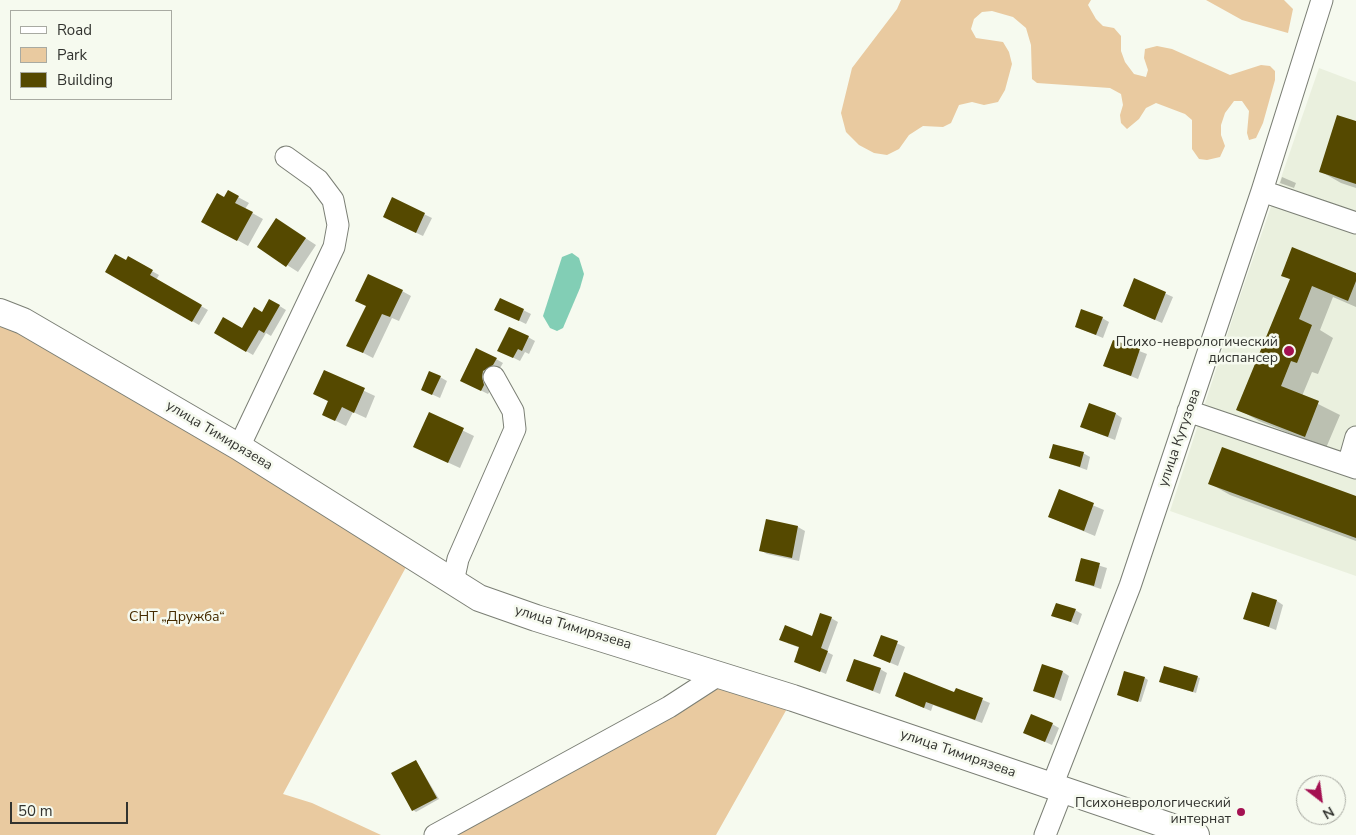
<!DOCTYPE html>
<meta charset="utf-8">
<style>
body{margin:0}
#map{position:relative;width:1356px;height:835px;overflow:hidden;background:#f6faef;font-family:"Nunito Sans",sans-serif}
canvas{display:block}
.legend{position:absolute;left:10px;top:10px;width:162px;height:90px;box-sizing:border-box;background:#f6faef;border:1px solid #a8aaa2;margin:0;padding:6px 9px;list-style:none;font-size:15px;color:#32332f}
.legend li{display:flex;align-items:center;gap:10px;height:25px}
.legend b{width:25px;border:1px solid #a8aaa2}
.north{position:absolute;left:1296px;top:775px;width:50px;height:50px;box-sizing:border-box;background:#f6faef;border:1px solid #a8aaa2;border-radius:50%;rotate:150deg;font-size:14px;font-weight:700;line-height:20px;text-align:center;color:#32332f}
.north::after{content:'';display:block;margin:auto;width:18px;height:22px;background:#a41152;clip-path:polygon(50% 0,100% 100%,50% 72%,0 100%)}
.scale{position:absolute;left:10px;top:802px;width:118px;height:22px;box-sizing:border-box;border:2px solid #32332f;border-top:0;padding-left:6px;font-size:15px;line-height:18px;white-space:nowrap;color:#32332f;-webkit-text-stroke:4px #f6faef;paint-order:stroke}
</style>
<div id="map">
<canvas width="1356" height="835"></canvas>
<ul class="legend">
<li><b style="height:6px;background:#fff"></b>Road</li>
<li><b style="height:14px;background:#e9caa0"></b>Park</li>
<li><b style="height:14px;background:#554900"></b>Building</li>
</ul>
<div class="north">N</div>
<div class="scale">50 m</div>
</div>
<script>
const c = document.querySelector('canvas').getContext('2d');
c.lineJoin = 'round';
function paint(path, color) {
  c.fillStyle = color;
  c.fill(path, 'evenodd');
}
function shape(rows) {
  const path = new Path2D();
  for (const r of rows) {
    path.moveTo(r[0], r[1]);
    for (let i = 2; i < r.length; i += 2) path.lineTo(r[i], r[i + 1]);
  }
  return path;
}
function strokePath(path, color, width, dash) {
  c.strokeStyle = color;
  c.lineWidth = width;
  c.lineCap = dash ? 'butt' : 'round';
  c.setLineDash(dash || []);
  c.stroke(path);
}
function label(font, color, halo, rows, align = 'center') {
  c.font = font + ' "Nunito Sans",sans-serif';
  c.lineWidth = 5;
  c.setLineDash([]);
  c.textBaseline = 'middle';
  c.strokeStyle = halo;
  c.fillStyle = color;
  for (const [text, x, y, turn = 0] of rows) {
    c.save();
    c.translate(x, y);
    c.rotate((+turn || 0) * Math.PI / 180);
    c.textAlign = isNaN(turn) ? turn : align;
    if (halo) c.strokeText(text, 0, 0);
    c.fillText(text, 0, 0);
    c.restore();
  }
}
const built = shape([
 [1319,68,1356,82,1356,576,1170,511,1237,305]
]);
const green = shape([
 [901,0,1091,0,1088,5,1096,19,1103,26,1114,28,1121,36,1121,51,1125,62,1134,74,1146,77,1148,70,1144,58,1145,49,1157,46,1172,49,1230,75,1261,65,1270,66,1275,71,1275,80,1263,123,1256,138,1249,140,1247,133,1249,111,1242,101,1234,101,1225,113,1221,125,1221,135,1225,146,1220,157,1207,160,1199,159,1192,149,1192,120,1185,114,1156,103,1146,108,1139,119,1127,129,1121,123,1120,115,1123,105,1121,94,1110,88,1037,83,1032,79,1031,45,1026,28,1013,17,992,11,982,12,974,19,971,29,976,38,1003,42,1009,52,1012,64,1005,90,998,102,984,105,972,102,959,105,951,123,943,127,923,126,909,135,899,149,887,155,874,153,859,145,846,132,841,113,852,68,897,9],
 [1206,0,1284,0,1293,9,1288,33,1242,20],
 [0,312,412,556,283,794,312,803,381,835,0,835],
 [720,674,793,698,716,835,435,835]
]);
const water = shape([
 [572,253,579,258,584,274,580,288,563,328,557,331,550,328,543,316,562,257]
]);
const shadow = shape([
 [1356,123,1356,188,1341,183,1320,171],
 [1282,177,1296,183,1294,188,1280,183],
 [238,197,249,203,245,209,263,219,248,246,214,227,225,198],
 [393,199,432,218,423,236,391,221],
 [287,226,316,245,298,272,259,247],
 [128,258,159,275,156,280,208,310,199,325,107,272,126,262],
 [1356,274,1356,307,1333,297,1320,330,1333,338,1318,374,1312,372,1302,396,1340,415,1326,448,1259,421,1238,409,1291,280,1282,275],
 [1135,280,1173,297,1162,323,1124,306],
 [402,291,411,296,399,321,392,318,373,358,348,345],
 [501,299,531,314,526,324,503,313],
 [270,300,286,310,271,336,266,333,253,355,215,333,243,330,262,313],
 [1102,318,1109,322,1103,338,1076,327],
 [528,337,535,341,529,354,525,352,520,361,504,353],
 [1113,341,1147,354,1138,379,1105,366],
 [496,359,503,363,500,368,490,375,491,389,488,394,468,384],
 [324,372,375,396,366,418,353,412,346,426,334,420,329,402,315,394],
 [440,377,447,381,440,398,429,393],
 [429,414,474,436,460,468,425,452],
 [1116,414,1122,418,1115,440,1081,427],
 [1083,453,1090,457,1087,470,1050,457],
 [1209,483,1356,497,1356,541,1230,495],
 [1059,491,1104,510,1095,536,1049,517],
 [767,521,798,527,805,531,799,561,767,554,760,550],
 [1081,560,1107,568,1101,589,1076,581],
 [1277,601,1283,605,1276,630,1245,618],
 [1075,610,1082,614,1078,625,1053,615],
 [831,618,838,622,827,652,833,655,826,674,795,661,800,648,787,643,812,637],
 [881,636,905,647,898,666,874,656],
 [880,669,887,673,880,694,847,681],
 [1063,672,1069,676,1061,701,1035,690],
 [1197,677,1200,678,1196,693,1163,683],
 [1145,678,1148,680,1141,702,1118,695],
 [956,689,990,703,982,723,933,705,931,711,896,696,955,693],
 [1052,724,1059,728,1052,745,1025,733],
 [416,761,439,799,416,812,413,810]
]);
const building = shape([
 [1337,115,1356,121,1356,184,1319,172],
 [228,190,239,196,235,203,253,212,237,241,201,222,217,193,224,197],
 [392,197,425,213,416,233,383,217],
 [276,218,306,238,286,267,257,247],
 [1292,247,1356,273,1356,281,1348,301,1312,286,1299,319,1312,325,1297,363,1291,361,1281,386,1319,401,1305,437,1236,410,1290,279,1281,276],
 [115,254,126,260,128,256,153,270,150,275,202,305,192,322,105,272],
 [368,274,403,290,390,317,382,314,363,353,346,346,366,306,355,301],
 [1134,278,1166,292,1155,320,1123,306],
 [500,298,524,309,519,321,494,310],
 [269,299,280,305,264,333,259,330,246,352,214,333,223,317,242,328,254,307,262,312],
 [1081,309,1103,317,1096,335,1075,327],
 [509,327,529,336,522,351,518,349,513,358,497,351],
 [1113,340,1140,349,1131,376,1103,366],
 [476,348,497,358,493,365,483,371,482,377,484,385,481,391,460,381],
 [324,370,365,388,354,413,342,407,335,421,322,415,328,401,313,394],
 [429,371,441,376,432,395,421,390],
 [1089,403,1116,413,1108,437,1080,427],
 [429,412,464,428,448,463,413,447],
 [1053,444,1084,452,1080,467,1049,458],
 [1222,447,1356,496,1356,538,1208,484],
 [1059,489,1094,503,1084,531,1048,517],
 [766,519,798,526,792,558,759,551],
 [1081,558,1100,563,1094,586,1075,581],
 [1252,592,1277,600,1269,627,1243,619],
 [1056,603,1076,609,1071,622,1051,616],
 [820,613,832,617,821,648,828,651,820,672,794,662,799,647,779,640,785,625,812,636],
 [881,635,898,641,890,663,873,656],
 [854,659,881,668,873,691,846,681],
 [1042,664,1063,671,1054,698,1033,691],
 [1164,666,1198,676,1193,692,1159,682],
 [1124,671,1145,677,1138,702,1117,695],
 [904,672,954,692,956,688,983,698,975,720,926,702,924,708,895,696],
 [1031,714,1053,723,1045,742,1023,733],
 [416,760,437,798,412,811,391,773]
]);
const minor = shape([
 [1262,191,1356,223],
 [1188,411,1356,468],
 [239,447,334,247,338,225,333,200,318,180,286,157],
 [1348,465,1356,437],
 [453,582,458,559,515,429,513,411,494,377],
 [1052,786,1130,586,1262,191,1322,0],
 [435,835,669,707,720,674],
 [1045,835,1063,789]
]);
const major = shape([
 [0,312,23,321,239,447,479,598,536,618,793,698,1196,835]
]);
const markers = [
 [1289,351,6,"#a41152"],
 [1241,812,5,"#a41152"]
];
const poiNames = [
 ["Психо-неврологический",1278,343],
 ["диспансер",1278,359],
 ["Психоневрологический",1231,804],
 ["интернат",1231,820]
];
const streetNames = [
 ["улица Тимирязева",219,436,31],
 ["улица Кутузова",1180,438,-71],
 ["улица Тимирязева",573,628,17],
 ["улица Тимирязева",958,754,19]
];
const parkNames = [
 ["СНТ „Дружба“",177,618]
];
paint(built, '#eaf0de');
paint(green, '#e9caa0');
paint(water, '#82ceb5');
paint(shadow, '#0003');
paint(building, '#554900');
strokePath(minor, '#7b7f75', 23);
strokePath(major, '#7b7f75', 28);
strokePath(minor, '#fff', 21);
strokePath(major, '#fff', 26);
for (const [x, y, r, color] of markers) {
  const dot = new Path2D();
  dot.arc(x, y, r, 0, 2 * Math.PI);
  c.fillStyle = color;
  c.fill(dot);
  strokePath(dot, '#f6faef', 2);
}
label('14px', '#32332f', '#f6faef', poiNames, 'right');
label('14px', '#32332f', '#f6faef', streetNames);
label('14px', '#462c00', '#f6faef', parkNames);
</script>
